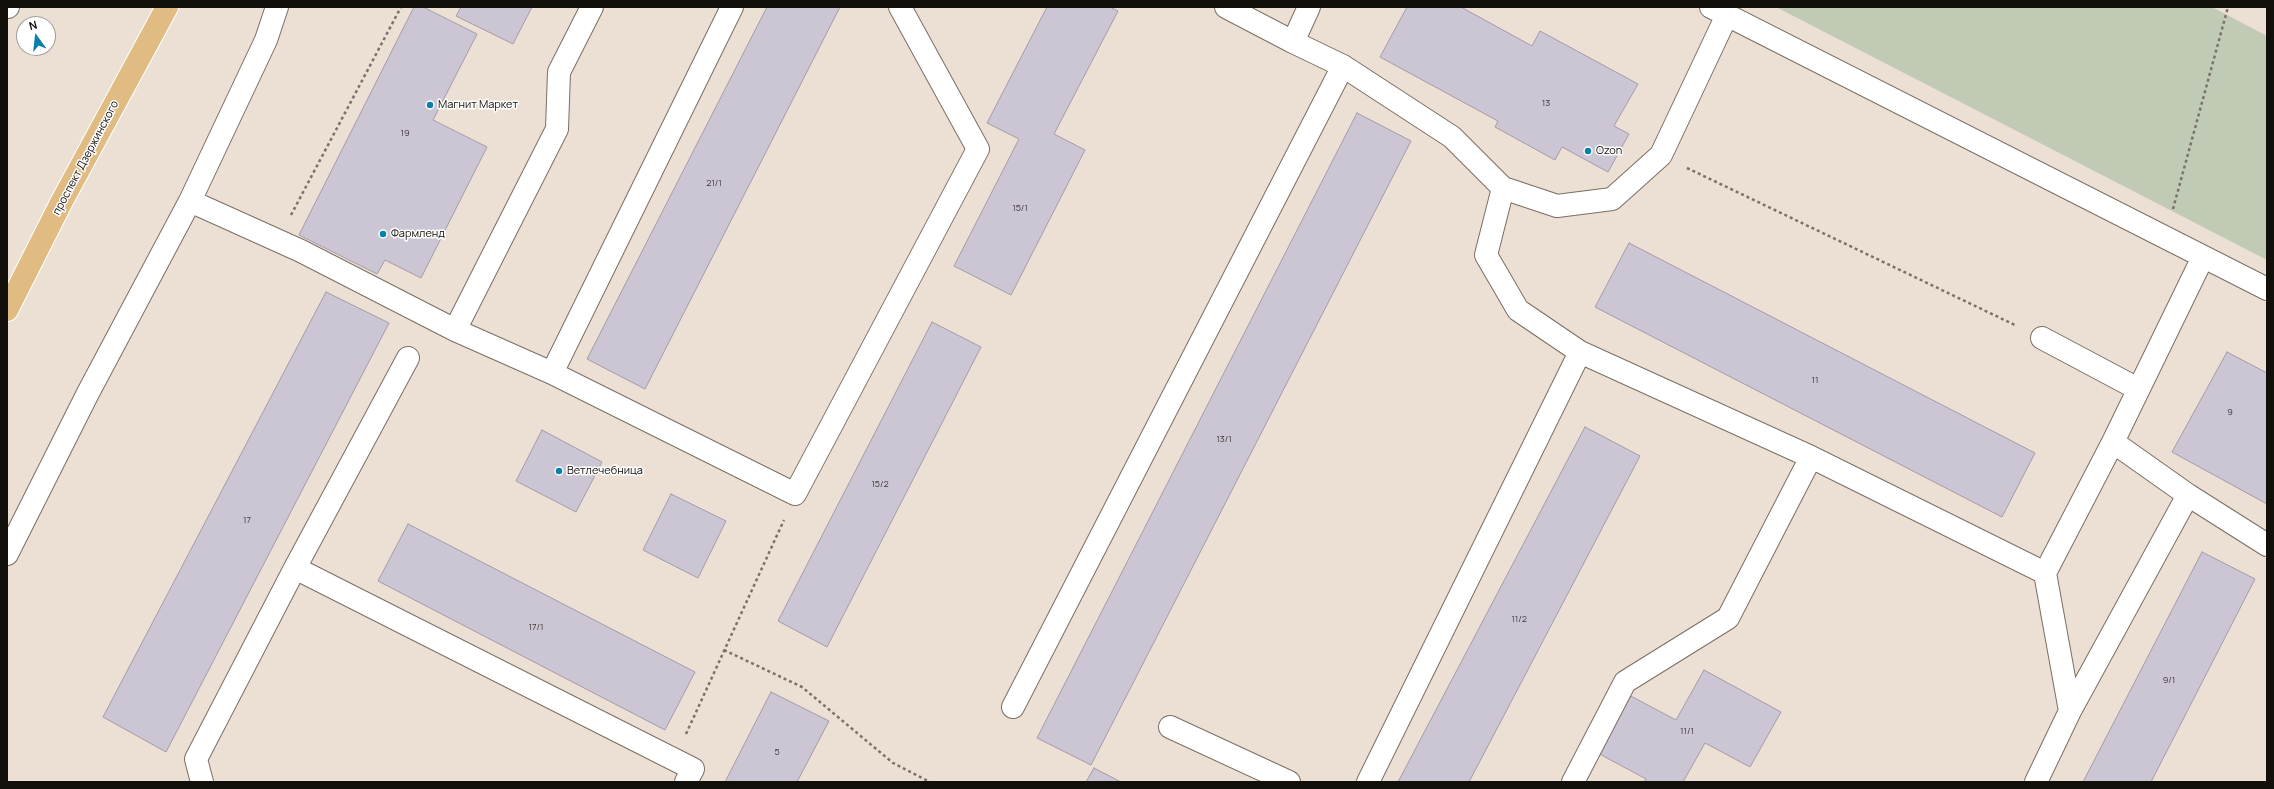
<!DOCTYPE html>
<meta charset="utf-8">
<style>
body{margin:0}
#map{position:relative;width:2274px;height:789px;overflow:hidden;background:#ecdfd3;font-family:Manrope,sans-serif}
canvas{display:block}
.frame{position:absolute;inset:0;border:8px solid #120e0a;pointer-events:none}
.north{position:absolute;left:16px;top:16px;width:40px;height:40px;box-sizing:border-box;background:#fff;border:1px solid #a09f9d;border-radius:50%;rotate:345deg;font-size:11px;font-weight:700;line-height:16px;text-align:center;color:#120e0a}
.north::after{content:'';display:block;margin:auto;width:14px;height:18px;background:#0781a7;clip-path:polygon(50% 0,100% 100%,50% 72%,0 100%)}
</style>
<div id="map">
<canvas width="2274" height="789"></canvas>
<div class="frame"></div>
<div class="north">N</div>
</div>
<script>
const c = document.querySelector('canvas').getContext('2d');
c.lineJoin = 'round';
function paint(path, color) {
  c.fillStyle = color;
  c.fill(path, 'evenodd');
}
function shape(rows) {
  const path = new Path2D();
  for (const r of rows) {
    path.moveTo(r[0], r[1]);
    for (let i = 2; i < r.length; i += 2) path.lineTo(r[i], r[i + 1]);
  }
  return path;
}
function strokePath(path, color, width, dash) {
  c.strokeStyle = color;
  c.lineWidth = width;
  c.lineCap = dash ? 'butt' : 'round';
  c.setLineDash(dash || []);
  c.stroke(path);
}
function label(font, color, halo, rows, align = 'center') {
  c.font = font + ' Manrope,sans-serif';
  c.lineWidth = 3;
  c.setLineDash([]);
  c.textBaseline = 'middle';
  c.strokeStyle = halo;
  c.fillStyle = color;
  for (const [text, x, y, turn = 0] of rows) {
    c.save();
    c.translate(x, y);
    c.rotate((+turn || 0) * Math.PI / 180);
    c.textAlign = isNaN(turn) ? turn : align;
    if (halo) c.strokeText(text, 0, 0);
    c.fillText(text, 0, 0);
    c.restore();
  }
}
const green = shape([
 [1776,7,2212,7,2267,36,2267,260]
]);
const building = shape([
 [414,7,423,7,477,34,433,120,487,147,421,278,385,260,377,274,299,235,414,7],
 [461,7,532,7,513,44,456,16,461,7],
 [767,7,840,7,645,389,587,359,767,7],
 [1047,7,1110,7,1118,11,1054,134,1085,150,1011,295,954,266,1019,139,987,123,1047,7],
 [1407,7,1461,7,1532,46,1540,31,1638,84,1614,126,1629,134,1608,172,1562,147,1555,160,1495,127,1498,121,1380,57,1407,7],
 [1357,113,1411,141,1091,765,1037,738,1357,113],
 [1629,243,2035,453,2002,517,1595,307,1629,243],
 [326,292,389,323,166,752,103,717,326,292],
 [932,322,981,347,827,647,778,621,932,322],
 [2227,352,2267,373,2267,504,2172,452,2227,352],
 [1585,427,1640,456,1469,782,1398,782,1585,427],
 [542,430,602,462,576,512,516,481,542,430],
 [671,494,726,521,698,578,643,550,671,494],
 [408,524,695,672,665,730,378,581,408,524],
 [2202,552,2255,579,2151,782,2083,782,2202,552],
 [1704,670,1781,712,1750,767,1705,743,1683,782,1644,782,1646,779,1594,751,1625,693,1676,720,1704,670],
 [771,692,829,721,797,782,725,782,771,692],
 [1094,768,1121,782,1086,782,1094,768]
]);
const path = shape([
 [1687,168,2017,326],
 [2173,209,2228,7],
 [291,215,401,7],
 [724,650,802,687,893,763,930,782],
 [686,734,784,520]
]);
const minor = shape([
 [7,7,8,7],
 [732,7,552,373,795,494,978,149,900,7],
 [1226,7,1293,42,1309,7],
 [1711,7,2267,289],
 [1293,42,1343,66,1452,137,1503,188,1557,206,1612,199,1661,155,1727,15],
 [1503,188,1486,255,1518,310,1580,352,1811,457,2045,573,2113,442],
 [190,201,301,251,455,330,552,373],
 [2203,257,2113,442,2188,495,2267,545],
 [455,330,557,129,559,72,592,7],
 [2042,338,2138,389],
 [7,554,88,393,190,201,266,40,277,7],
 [295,568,693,769,686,782],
 [1013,707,1343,66],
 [2070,711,2188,495],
 [1170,727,1289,782],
 [202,782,196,759,295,568,408,358],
 [1368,782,1580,352],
 [1573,782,1625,682,1728,618,1811,457],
 [2036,782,2070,711,2045,573]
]);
const major = shape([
 [7,310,62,201,167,7]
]);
const markers = [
 [430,105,4,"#0781a7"],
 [1588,151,4,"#0781a7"],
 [383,234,4,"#0781a7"],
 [559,471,4,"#0781a7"]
];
const numberNames = [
 ["13",1546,103],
 ["19",405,133],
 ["21/1",714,183],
 ["15/1",1020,208],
 ["11",1815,380],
 ["9",2230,412],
 ["13/1",1224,439],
 ["15/2",880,484],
 ["17",247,520],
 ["11/2",1519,619],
 ["17/1",536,627],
 ["9/1",2169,680],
 ["11/1",1687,731],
 ["5",777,752]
];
const poiNames = [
 ["Магнит Маркет",438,105],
 ["Ozon",1596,151],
 ["Фармленд",391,234],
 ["Ветлечебница",567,471]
];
const streetNames = [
 ["проспект Дзержинского",86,158,-62]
];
paint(green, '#c1cab4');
paint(building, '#ccc5d3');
strokePath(building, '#a39ba9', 1);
strokePath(minor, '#7b6f64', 24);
strokePath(major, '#fff', 24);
strokePath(path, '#7b726a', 2.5, [3, 3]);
strokePath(minor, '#fff', 22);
strokePath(major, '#e0bb82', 22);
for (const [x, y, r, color] of markers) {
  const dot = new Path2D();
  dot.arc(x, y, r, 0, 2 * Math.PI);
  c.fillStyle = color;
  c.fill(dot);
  strokePath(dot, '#fff', 1.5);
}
label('9px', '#403c3c', null, numberNames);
label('11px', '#120e0a', '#fff', poiNames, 'left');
label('11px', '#120e0a', '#fff', streetNames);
</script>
